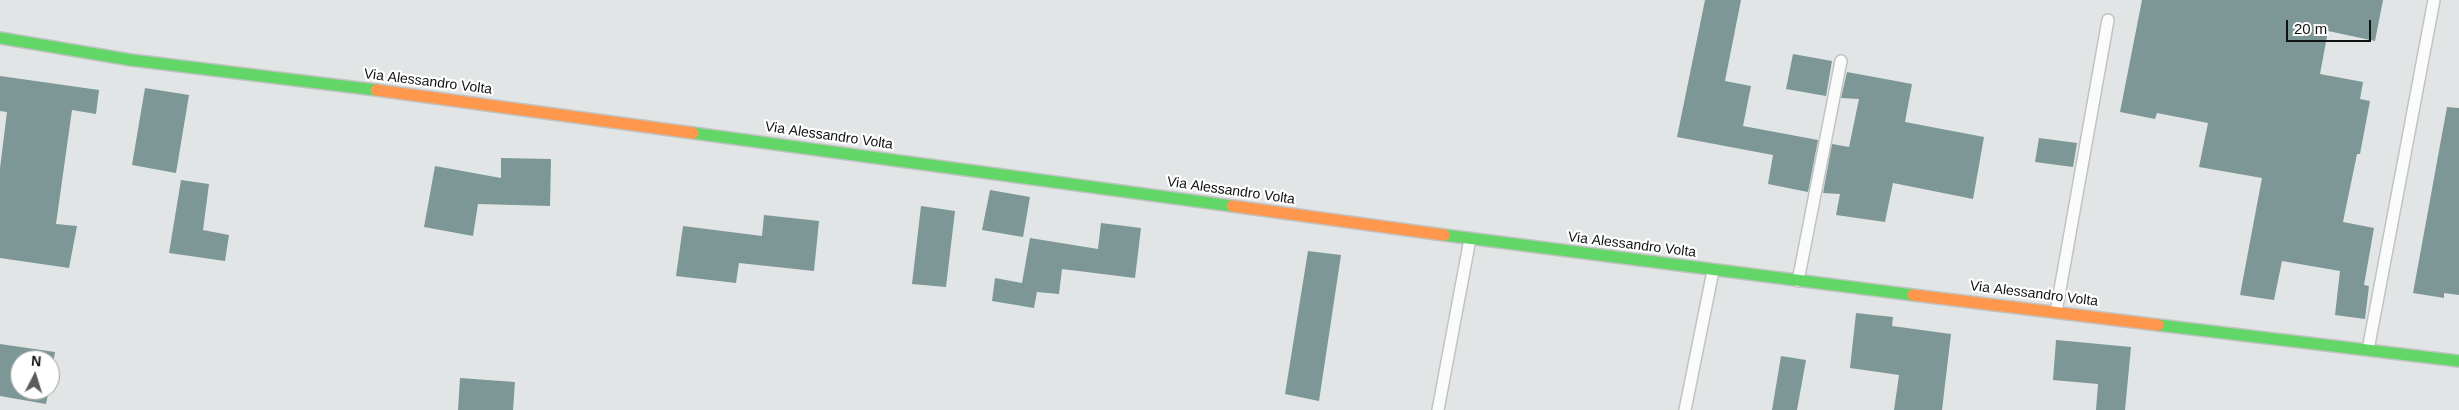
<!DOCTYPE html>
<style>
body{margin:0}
#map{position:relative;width:2459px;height:410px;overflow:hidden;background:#e2e5e5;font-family:Helvetica,sans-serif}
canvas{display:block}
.north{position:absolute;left:10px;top:350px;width:50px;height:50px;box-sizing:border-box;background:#fff;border:1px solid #9fa0a0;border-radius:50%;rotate:5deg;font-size:14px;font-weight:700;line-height:20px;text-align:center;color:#101212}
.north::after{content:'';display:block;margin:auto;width:18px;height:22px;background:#5a5c5c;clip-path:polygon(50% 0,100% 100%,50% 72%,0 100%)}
.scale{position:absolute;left:2286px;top:20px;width:85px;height:22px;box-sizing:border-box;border:2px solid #101212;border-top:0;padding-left:6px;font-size:15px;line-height:18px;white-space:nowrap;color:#101212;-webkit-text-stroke:4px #fff;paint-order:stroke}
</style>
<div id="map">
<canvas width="2459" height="410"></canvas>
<div class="north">N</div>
<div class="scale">20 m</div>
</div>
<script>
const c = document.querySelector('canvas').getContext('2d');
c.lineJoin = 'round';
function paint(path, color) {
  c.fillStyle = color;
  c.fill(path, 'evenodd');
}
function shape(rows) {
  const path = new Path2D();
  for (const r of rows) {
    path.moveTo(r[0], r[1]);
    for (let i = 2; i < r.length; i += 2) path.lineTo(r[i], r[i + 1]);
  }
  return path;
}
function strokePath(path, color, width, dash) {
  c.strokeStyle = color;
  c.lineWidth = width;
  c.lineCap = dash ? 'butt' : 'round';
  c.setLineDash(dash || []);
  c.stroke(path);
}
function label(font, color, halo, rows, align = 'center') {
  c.font = font + ' Helvetica,sans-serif';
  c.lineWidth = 4.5;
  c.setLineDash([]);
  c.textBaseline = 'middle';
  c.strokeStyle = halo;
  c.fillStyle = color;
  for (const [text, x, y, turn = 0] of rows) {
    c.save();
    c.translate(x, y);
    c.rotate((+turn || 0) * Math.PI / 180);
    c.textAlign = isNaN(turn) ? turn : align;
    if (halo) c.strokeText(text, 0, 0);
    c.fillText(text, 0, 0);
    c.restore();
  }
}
const building = shape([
 [1705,0,1741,0,1725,81,1751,86,1743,126,1818,140,1808,192,1768,184,1773,155,1677,137],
 [2142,0,2383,0,2375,41,2328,31,2320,74,2363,82,2360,99,2370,101,2360,154,2357,154,2343,222,2374,228,2364,285,2369,286,2365,319,2335,315,2340,271,2282,261,2274,300,2240,295,2262,178,2199,167,2208,123,2157,113,2155,119,2120,112],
 [1793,54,1832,61,1826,96,1786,89],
 [1847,72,1912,84,1905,122,1984,137,1973,199,1893,183,1885,222,1836,215,1840,194,1823,193,1832,144,1849,147,1859,99,1841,98],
 [0,76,99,90,96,114,72,110,56,224,77,226,69,268,0,258,0,168,7,112,0,111],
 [145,88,189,95,176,173,132,165],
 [2447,107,2459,108,2459,295,2444,293,2444,298,2413,293],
 [2039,138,2077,143,2073,167,2035,162],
 [501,158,551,159,550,206,478,204,473,236,424,227,435,166,501,178],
 [181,180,209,184,203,230,229,235,225,261,169,253],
 [990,190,1030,197,1023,237,982,230],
 [921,206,955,211,946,287,912,284],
 [764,215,819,221,814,271,739,263,736,283,676,276,683,226,762,236],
 [1101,223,1141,228,1135,278,1062,269,1059,294,1037,292,1034,308,992,301,995,278,1022,283,1030,238,1098,249],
 [1308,251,1341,255,1319,401,1285,394],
 [1856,313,1893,317,1892,326,1951,334,1942,410,1894,410,1899,375,1850,368],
 [2056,340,2131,347,2125,410,2096,410,2098,384,2053,380],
 [0,344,55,352,50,382,50,360,20,360,20,390,49,390,46,404,0,396],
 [1781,356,1806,360,1797,410,1772,410],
 [460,378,515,382,513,410,458,410]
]);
const lane = shape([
 [1798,281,1841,61],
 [2056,312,2108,20],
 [2368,350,2434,0],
 [1438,410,1470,239],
 [1685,410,1713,271]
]);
const fast = shape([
 [0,38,131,60,376,90],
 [693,133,1232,206],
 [1444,235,1913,295],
 [2158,325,2459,361]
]);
const slow = shape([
 [376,90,693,133],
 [1232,206,1444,235],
 [1913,295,2158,325]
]);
const streetNames = [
 ["Via Alessandro Volta",428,82,7],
 ["Via Alessandro Volta",829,136,8],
 ["Via Alessandro Volta",1231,191,8],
 ["Via Alessandro Volta",1632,245,7],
 ["Via Alessandro Volta",2034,294,7]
];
paint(building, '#7d9797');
strokePath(lane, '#c1c3c3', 14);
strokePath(fast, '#c1c3c3', 14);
strokePath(slow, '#c1c3c3', 14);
strokePath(lane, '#fbfbfb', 11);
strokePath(fast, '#63d668', 11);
strokePath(slow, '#ff974d', 11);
label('14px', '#101212', '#fff', streetNames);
</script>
